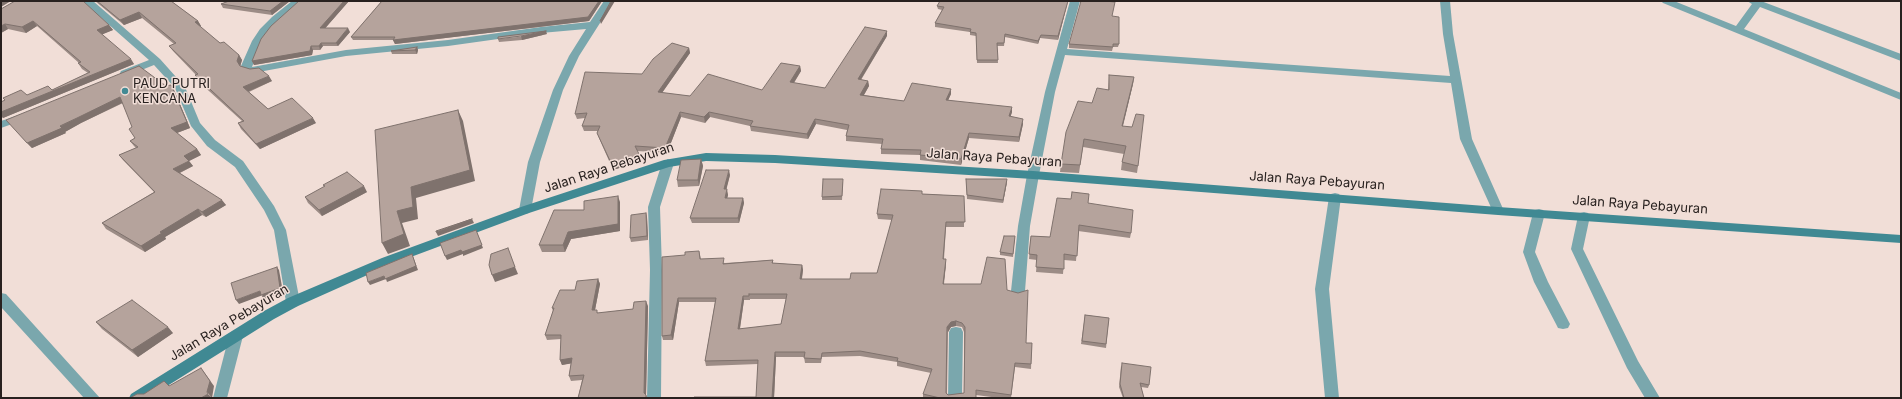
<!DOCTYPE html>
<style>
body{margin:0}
#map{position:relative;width:1902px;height:399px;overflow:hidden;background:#f1ded7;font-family:Inter,sans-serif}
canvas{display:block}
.frame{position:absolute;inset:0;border:2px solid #28211f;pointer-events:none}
</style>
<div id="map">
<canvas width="1902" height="399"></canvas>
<div class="frame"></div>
</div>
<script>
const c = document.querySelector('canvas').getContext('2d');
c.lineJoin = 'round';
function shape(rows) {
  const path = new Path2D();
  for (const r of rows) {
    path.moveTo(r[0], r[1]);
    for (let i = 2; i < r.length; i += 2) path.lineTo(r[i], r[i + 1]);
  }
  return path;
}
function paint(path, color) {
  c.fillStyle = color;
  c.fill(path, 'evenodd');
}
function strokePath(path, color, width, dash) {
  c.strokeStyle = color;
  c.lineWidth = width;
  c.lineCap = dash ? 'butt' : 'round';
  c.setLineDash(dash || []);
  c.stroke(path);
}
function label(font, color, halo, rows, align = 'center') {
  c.font = font + ' Inter,sans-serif';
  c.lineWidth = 3;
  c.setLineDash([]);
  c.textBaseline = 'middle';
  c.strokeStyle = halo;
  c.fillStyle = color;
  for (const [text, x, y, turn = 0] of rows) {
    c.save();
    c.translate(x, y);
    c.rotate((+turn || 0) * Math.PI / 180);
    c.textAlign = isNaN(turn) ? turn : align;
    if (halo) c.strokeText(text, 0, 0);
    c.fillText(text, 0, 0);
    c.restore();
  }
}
const street = shape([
 [82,1,93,1,160,59,185,87,200,123,215,140,243,161,274,206,286,230,300,302,298,306,293,307,288,306,286,302,274,230,264,210,235,167,207,146,191,126,175,88,154,65,129,75,121,75,120,73,121,71,149,60,82,1],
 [292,1,303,1,269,31,262,41,252,67,346,50,448,40,541,27,590,22,604,1,614,1,579,56,563,90,540,162,531,210,529,213,525,214,521,213,519,210,528,162,553,90,569,56,586,29,541,33,448,46,346,56,253,73,244,71,241,66,252,41,260,29,272,17,292,1],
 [1070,1,1080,1,1067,49,1450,76,1443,34,1440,1,1450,1,1453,34,1472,139,1504,211,1502,214,1494,214,1460,139,1451,83,1065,55,1055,92,1039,175,1030,226,1025,291,1023,294,1018,296,1013,294,1011,291,1018,226,1027,175,1045,92,1070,1],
 [1661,1,1674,1,1736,26,1752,4,1747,1,1761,1,1901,54,1901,61,1760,7,1744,29,1901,93,1901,100,1663,3,1661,1],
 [22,114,27,117,26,119,1,128,1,121,22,114],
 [668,159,674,163,660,207,662,270,661,398,647,398,650,270,648,207,662,163,668,159],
 [1335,193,1339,194,1341,197,1329,289,1339,398,1325,398,1315,289,1329,197,1331,194,1335,193],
 [1539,209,1543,210,1545,213,1535,252,1548,282,1570,324,1568,328,1563,329,1558,328,1556,324,1534,282,1523,252,1533,213,1535,210,1539,209],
 [1584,212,1588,213,1590,216,1583,249,1638,361,1660,398,1645,398,1627,368,1571,249,1578,216,1580,213,1584,212],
 [1,293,6,294,100,398,84,398,1,307,1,293],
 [956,327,961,328,963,332,962,398,948,398,949,332,951,328,956,327],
 [236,331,241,332,243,336,227,398,213,398,229,336,231,332,236,331]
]);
const secondary = shape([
 [706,153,775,155,1033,171,1498,207,1901,235,1901,243,1498,215,1033,179,775,163,706,161,669,167,529,213,392,264,298,306,274,319,148,398,129,398,131,394,264,311,288,298,382,258,521,207,664,160,706,153]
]);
const wall = shape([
 [95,1,171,1,198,21,201,26,200,27,220,43,239,55,242,60,240,66,272,81,249,92,268,109,316,123,260,149,241,129,238,123,242,121,198,81,195,75,196,75,173,51,169,46,174,44,142,18,124,25],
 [229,1,290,1,272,15,223,8,221,4],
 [299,1,349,1,325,28,350,32,338,46,323,46,320,50,313,50,312,55,254,65,252,61],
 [382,1,602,1,589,21,395,44,393,40,353,40,351,37],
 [1068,1,1058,40,1040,38,1038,44,1005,37,1004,46,997,46,998,63,977,63,976,36,970,35,970,32,935,27,935,23,942,10,938,9,937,6],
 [1,9,109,25,113,30,102,34,134,64,3,118,1,116,1,102,5,100,3,98,27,95,52,90,88,73,82,69,78,63,79,63,37,26,26,33,8,29,1,33],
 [1112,16,1119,44,1118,47,1113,47,1112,51,1069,48,1069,44],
 [547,34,522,40,499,42,498,39],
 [887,36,861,80,868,81,869,86,864,95,904,101,951,94,948,100,1012,112,1010,117,1023,124,1019,142,969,138,961,165,920,160,920,155,881,154,881,149,882,144,846,141,846,136,847,130,816,124,808,139,751,131,750,126,710,117,705,123,681,117,667,153,637,151,641,161,613,170,599,138,597,133,598,131,584,131,582,126,585,118,577,119,575,114,642,74,689,48,690,53,662,93,690,96,762,90,800,66,801,71,794,83,825,88],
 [417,47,418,50,417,54,392,54,391,51],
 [1109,75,1134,77,1133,84,1123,126,1138,166,1137,173,1121,170,1122,162,1124,154,1083,147,1079,173,1060,172,1061,164,1092,103,1108,90],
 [166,86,174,90,190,128,177,133,197,149,201,155,189,161,193,166,180,173,226,205,206,217,202,215,165,237,166,239,145,252,106,229,102,223,154,192,123,160,119,155,136,148,134,146,130,141,135,138,132,127,123,103,81,123,65,132,66,133,32,148,6,120],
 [701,159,703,166,699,186,678,187,677,180],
 [730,175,726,189,728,195,727,198,743,198,744,203,739,223,692,223,690,218],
 [966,179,1007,182,1003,203,967,199],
 [843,182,842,200,822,200,822,197],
 [323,185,367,192,322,216,308,203,305,197,325,187],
 [923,194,964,196,964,227,946,227,944,259,946,264,944,284,1007,290,1026,343,1032,343,1031,369,1015,367,1011,398,999,398,976,395,976,398,923,398,923,394,931,373,897,366,897,362,860,356,822,357,821,363,805,363,804,357,776,357,774,398,694,398,756,397,758,364,706,366,705,361,715,302,679,302,673,340,663,340,662,336,685,255,699,251,701,259,725,263,773,260,773,263,802,265,803,270,802,279,850,279,877,273,892,220,878,219,877,214],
 [750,299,786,299,781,324,740,329,744,300,750,300],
 [956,326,962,327,964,332,964,393,948,395,947,393,948,332,951,327],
 [620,202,620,231,571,239,565,252,542,252,539,245,584,210],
 [1088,203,1131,233,1130,238,1078,231,1076,261,1064,260,1063,274,1036,272,1037,260,1029,259,1031,236,1050,237],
 [646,213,647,217,648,240,631,242,630,238],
 [1015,236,1013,257,1000,255,1000,252],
 [598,279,600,284,595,310,598,313,633,309,648,306,646,394,646,395,648,398,578,398,582,380,571,381,569,376,571,363,562,365,560,360,561,339,547,340,545,335,553,311,552,308,575,290],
 [1085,315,1109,318,1106,348,1081,344],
 [96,322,173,333,138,357,102,329],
 [1121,366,1149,385,1148,388,1141,387,1144,398,1123,398,1119,387]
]);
const shadedWall = shape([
 [1,1,11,1,1,7],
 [283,1,290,1,272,15,270,11],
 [344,1,349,1,322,32,320,28],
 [599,1,602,1,589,21,395,44,393,40],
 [612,1,615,1,601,24,600,21],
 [1068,1,1058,40,1058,36],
 [139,12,142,18,124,25,120,20],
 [33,21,37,26,26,33,22,27],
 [198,21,201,26,198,27,195,22],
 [5,24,8,29,1,33,1,26],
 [109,25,113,30,101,35,97,30],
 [348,28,350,32,338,46,336,43],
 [546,31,547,34,522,40,521,36],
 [887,31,887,36,858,84,858,79],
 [1041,35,1038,44,1038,41],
 [321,43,323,46,320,50,319,46],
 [311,46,313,50,312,55,254,65,252,61],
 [417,47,418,50,417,54,415,50],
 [689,48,690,53,659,97,658,92],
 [239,55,242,60,240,67,237,61],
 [131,59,134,64,3,118,1,115,1,112],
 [800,66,801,71,791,87,790,82],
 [269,76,272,81,247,92,243,87],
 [1134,77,1133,84,1121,133,1122,126],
 [868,81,869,86,861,100,860,95],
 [171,85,174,90,190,128,174,134,171,128],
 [951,89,951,94,946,105,946,100],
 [120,97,124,102,81,123,65,132,66,133,32,148,27,143,77,118],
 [1012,107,1012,112,1009,122,1009,116],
 [458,110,463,121,475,181,416,198,418,219,402,223,410,246,388,254,382,243,397,211,411,187],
 [680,112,681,117,667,153,665,148],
 [709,112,710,117,705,123,704,117],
 [313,118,316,123,260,149,256,144],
 [815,119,816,124,808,139,807,134],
 [1023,119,1023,124,1019,142,1019,137],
 [969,133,969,138,961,165,961,159],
 [197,149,201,155,187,162,184,156],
 [640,156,641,161,613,170,612,165],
 [701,159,703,166,699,186,698,180],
 [189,161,193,166,177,174,173,169],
 [729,170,730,175,725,195,724,189],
 [1007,179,1007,182,1003,203,1003,200],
 [364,186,367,192,322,216,319,210],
 [727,189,728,195,726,203,725,198],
 [618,196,620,202,620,231,571,239,565,252,563,245,568,232],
 [743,198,744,203,739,223,738,218],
 [222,200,226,205,206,217,202,212],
 [198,209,202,215,165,237,166,239,145,252,141,246,160,232],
 [646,213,647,217,648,240,647,236],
 [472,219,474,223,438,236,436,232],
 [476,230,483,248,463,256,463,254,447,260,445,256],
 [412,254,418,270,387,282,386,279,370,285,368,282,384,276],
 [510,255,518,274,495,282,492,275],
 [946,259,946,264,943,289,943,284],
 [802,265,803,270,801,283,800,279],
 [277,267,279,270,283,292,264,299,261,295],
 [598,279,600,284,594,315,592,310],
 [260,291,263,295,239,304,236,300],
 [743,296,744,300,739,334,738,329],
 [678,298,679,302,673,340,671,335],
 [646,301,648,306,646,398,644,393],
 [956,321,956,326,951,327,948,332,947,327,951,322],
 [168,327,173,333,138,357,132,350],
 [775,352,776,357,774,398,772,398],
 [572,358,574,363,562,365,560,360],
 [201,368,214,386,212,398,207,392],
 [208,394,212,398,201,398]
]);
const building = shape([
 [15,1,83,1,109,25,97,30,131,59,1,112,1,102,5,100,3,98,21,90,27,95,48,86,52,90,90,72,78,63,81,62,33,21,22,27,5,24,1,26,1,9,15,1],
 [97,1,171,1,198,21,195,22,220,43,224,42,239,55,237,61,240,66,250,69,259,68,269,76,243,87,268,109,292,98,313,118,256,144,238,123,244,121,195,75,198,74,169,46,176,43,139,12,120,20,97,1],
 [229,1,283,1,270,11,221,4,229,1],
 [299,1,344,1,320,28,348,28,336,43,321,43,319,46,311,46,310,51,252,61,261,39,271,26,299,1],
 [382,1,599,1,588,17,393,40,395,37,351,37,382,1],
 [611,1,612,1,600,21,611,1],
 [940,1,1068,1,1058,36,1041,35,1038,41,1005,34,1004,43,997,43,998,60,977,60,976,33,970,32,971,29,935,23,944,7,937,6,940,1],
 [1081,1,1105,1,1115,2,1112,16,1119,17,1119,44,1113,44,1113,47,1069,44,1081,1],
 [865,27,887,31,858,79,868,81,860,95,904,101,912,83,951,89,946,100,1012,107,1009,116,1023,119,1019,137,969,133,961,159,920,155,921,150,881,149,883,139,846,136,849,125,815,119,807,134,750,126,753,121,709,112,704,117,680,112,665,148,635,146,640,156,612,165,597,133,600,126,582,126,587,113,575,114,585,72,642,74,653,59,672,43,689,48,658,92,690,96,708,74,762,90,781,63,800,66,790,82,825,88,865,27],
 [546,31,521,36,498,39,498,37,546,31],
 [417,47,415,50,391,51,417,47],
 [139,66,166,86,171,85,187,122,171,128,197,149,184,156,189,161,173,169,222,200,202,212,198,209,160,232,162,233,141,246,102,223,155,192,119,155,138,147,130,141,135,138,129,129,132,127,120,97,77,118,60,126,62,128,27,143,6,120,139,66],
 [1109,75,1134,77,1122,126,1132,127,1136,114,1144,115,1138,166,1122,162,1126,146,1084,139,1080,165,1061,164,1066,132,1078,101,1092,103,1097,88,1109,90,1109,75],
 [458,110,470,170,411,187,413,207,397,211,404,234,382,243,375,130,458,110],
 [701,159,698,180,677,180,681,160,701,159],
 [706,170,729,170,724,189,727,189,725,198,743,198,738,218,690,218,706,170],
 [347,172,364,186,319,210,305,197,325,186,323,185,347,172],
 [823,179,843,179,842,196,822,197,823,179],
 [966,179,1007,179,1003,200,967,195,966,179],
 [881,189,922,191,922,194,964,196,965,222,946,222,943,259,946,259,943,284,981,284,987,257,1005,259,1007,290,1018,293,1028,290,1026,343,1032,343,1031,364,1015,363,1011,395,976,390,976,398,940,398,923,394,932,369,897,361,898,358,860,351,822,353,821,359,804,358,805,352,775,352,772,398,694,398,694,397,756,397,758,360,705,361,716,298,678,298,671,335,662,336,662,257,685,255,685,252,699,251,700,259,724,258,723,264,773,260,772,263,802,265,800,279,850,279,851,273,877,273,893,215,877,214,881,189],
 [749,294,787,294,781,324,738,329,743,296,749,296,749,294],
 [956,321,962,323,965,327,964,393,948,395,946,393,947,327,951,322,956,321],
 [1072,192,1089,194,1088,203,1133,210,1131,233,1079,225,1077,256,1064,254,1064,269,1036,267,1037,255,1029,254,1031,236,1050,237,1057,198,1071,199,1072,192],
 [618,196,618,224,568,232,563,245,539,245,554,210,584,210,584,201,618,196],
 [646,213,647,236,630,238,631,215,646,213],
 [472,219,436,232,436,231,472,219],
 [476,230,482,245,462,252,461,250,445,256,440,243,476,230],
 [1004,236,1015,236,1013,254,1000,252,1004,236],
 [508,248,515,267,492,275,489,265,491,254,508,248],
 [412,254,416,266,385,279,384,276,368,282,366,273,412,254],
 [277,267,280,288,261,295,260,291,236,300,231,283,277,267],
 [598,279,592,310,597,310,597,313,633,309,634,302,646,301,644,393,646,395,646,398,578,398,584,375,569,376,572,358,560,360,561,335,545,335,554,308,552,308,560,290,575,290,577,281,598,279],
 [132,300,168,327,132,350,96,322,132,300],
 [1085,315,1109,318,1106,344,1082,341,1085,315],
 [1122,363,1151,367,1149,385,1140,383,1144,398,1124,398,1120,384,1122,363],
 [201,368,210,381,207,392,208,394,201,398,130,398,137,394,144,394,164,381,169,386,201,368]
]);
const markers = [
 [125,91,4,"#438a94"]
];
const poiNames = [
 ["PAUD PUTRI",133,84],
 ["KENCANA",133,99]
];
const streetNames = [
 ["Jalan Raya Pebayuran",994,158,4],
 ["Jalan Raya Pebayuran",609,168,-18],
 ["Jalan Raya Pebayuran",1317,181,4],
 ["Jalan Raya Pebayuran",1640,205,4],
 ["Jalan Raya Pebayuran",229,323,-31]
];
paint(street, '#7aa7ad');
paint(secondary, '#408993');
paint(wall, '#9c8c86');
paint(shadedWall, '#7f726d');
paint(building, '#b5a39c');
strokePath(building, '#7f726d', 1);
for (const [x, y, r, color] of markers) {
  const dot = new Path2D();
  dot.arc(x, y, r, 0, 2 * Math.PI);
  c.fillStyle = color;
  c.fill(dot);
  strokePath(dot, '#f1ded7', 1.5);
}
label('13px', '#28211f', '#f1ded7', poiNames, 'left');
label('13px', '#28211f', '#f1ded7', streetNames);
</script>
